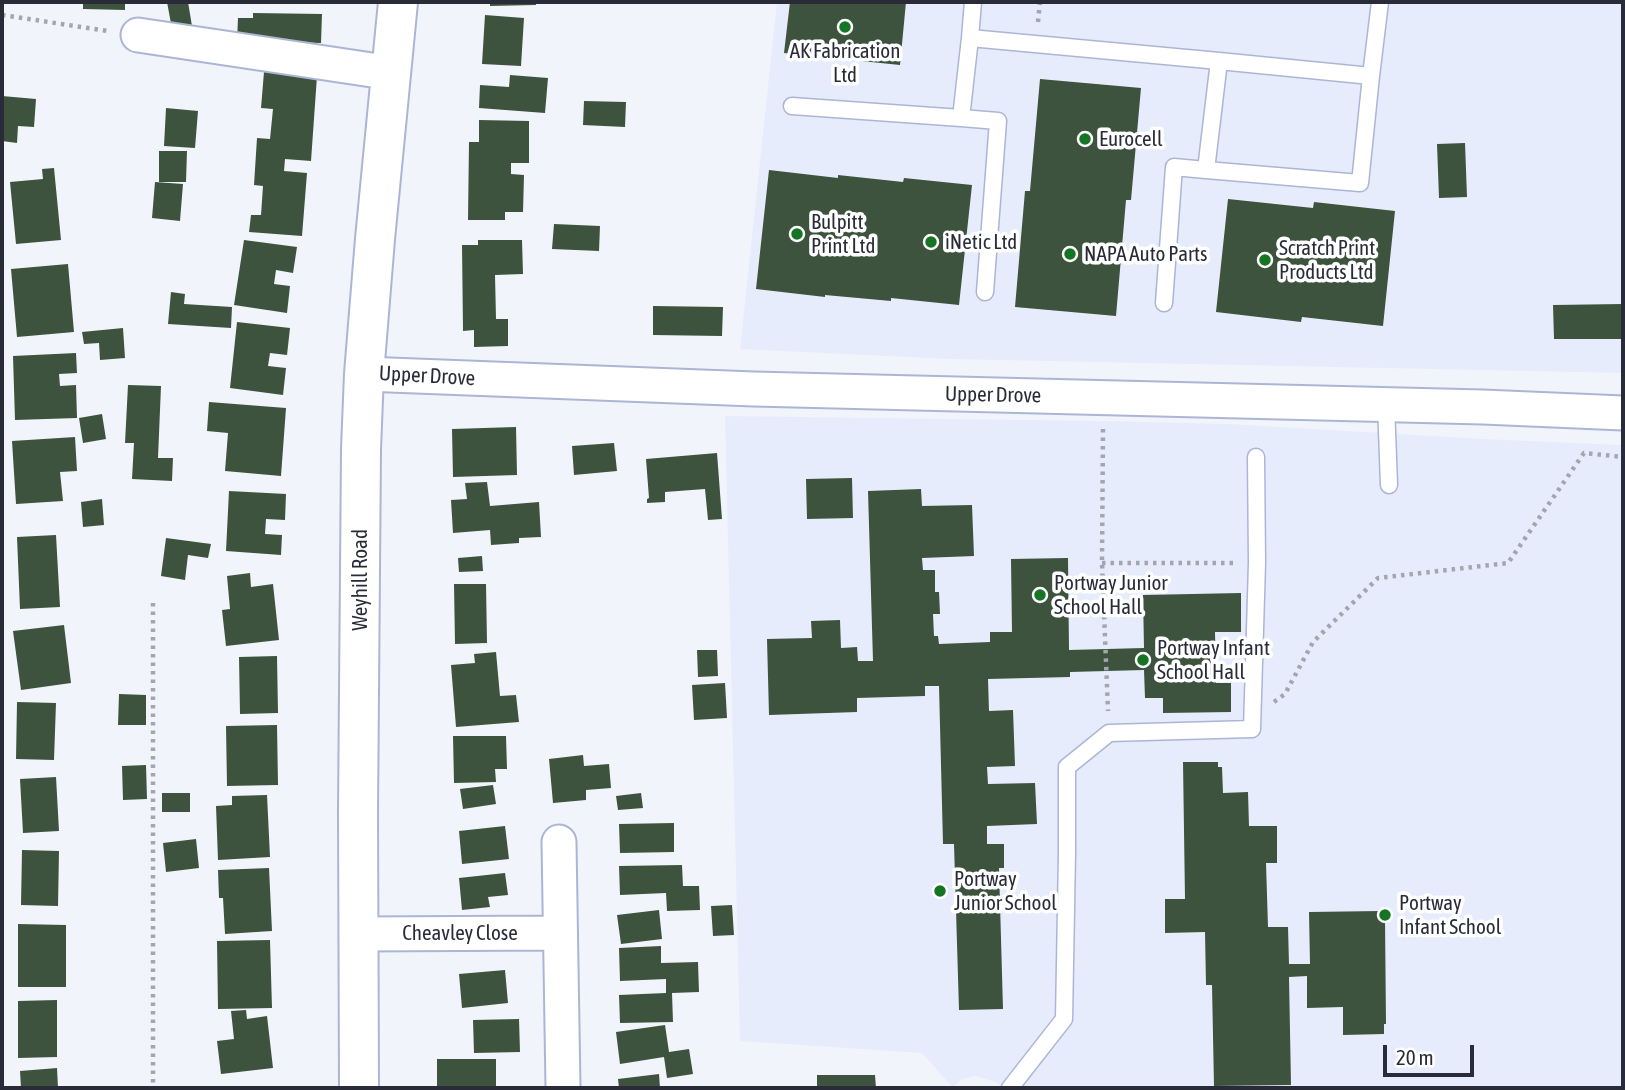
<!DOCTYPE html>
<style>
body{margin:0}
#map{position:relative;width:1625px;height:1090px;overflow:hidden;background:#f2f4fb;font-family:"Asap Condensed",sans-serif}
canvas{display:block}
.frame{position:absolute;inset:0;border:4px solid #292c38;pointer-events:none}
.scale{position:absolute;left:1383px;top:1045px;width:91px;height:32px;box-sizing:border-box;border:4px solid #292c38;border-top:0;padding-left:9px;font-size:21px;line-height:24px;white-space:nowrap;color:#292c38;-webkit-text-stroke:5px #fff;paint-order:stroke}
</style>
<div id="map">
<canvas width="1625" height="1090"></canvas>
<div class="frame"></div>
<div class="scale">20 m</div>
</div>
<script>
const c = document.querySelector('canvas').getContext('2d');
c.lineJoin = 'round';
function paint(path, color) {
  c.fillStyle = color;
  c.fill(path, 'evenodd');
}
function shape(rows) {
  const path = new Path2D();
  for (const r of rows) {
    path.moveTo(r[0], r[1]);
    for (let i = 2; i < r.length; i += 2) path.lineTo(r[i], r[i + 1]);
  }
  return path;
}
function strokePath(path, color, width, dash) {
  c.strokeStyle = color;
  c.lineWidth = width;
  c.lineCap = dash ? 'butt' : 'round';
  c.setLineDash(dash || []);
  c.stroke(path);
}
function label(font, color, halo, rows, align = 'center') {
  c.font = font + ' "Asap Condensed",sans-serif';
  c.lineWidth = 7;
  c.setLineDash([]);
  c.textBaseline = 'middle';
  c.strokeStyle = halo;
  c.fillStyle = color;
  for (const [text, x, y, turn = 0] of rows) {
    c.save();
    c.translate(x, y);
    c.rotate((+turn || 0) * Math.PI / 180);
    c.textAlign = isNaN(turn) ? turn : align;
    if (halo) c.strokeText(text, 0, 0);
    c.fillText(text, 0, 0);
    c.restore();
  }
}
const built = shape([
 [777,2,1623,2,1623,373,950,359,740,349],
 [725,416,1103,421,1228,424,1483,439,1623,445,1623,1088,1005,1088,996,1082,975,1076,960,1080,953,1088,922,1053,740,1041]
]);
const building = shape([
 [83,2,125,2,125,10,83,9],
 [167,2,188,2,192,26,172,29],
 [490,2,536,2,536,5,490,6],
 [790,2,906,2,900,65,784,53],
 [253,13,322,14,321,43,237,41,238,18,253,18],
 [485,15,524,18,521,66,482,64],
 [264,72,317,76,311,161,285,159,284,171,307,173,302,236,249,232,251,215,261,215,263,186,254,185,257,138,270,139,273,109,261,108],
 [510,75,548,78,545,113,479,108,480,85,509,87],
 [1040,79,1141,88,1131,200,1126,200,1116,316,1015,307,1025,191,1030,191],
 [2,96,36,99,34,127,18,126,17,143,2,141],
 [584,101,626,102,625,127,583,125],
 [166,108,198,111,195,148,164,146],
 [479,120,529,121,529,163,511,163,511,174,524,175,523,212,505,212,505,220,468,220,469,142,479,142],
 [1465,143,1467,197,1439,198,1437,144],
 [159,151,187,151,186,182,159,182],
 [54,168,61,240,16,244,10,182,43,179,42,169],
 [769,170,838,178,838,175,903,182,904,178,972,185,959,305,891,298,891,301,825,295,825,297,756,289],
 [155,182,183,184,180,221,152,218],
 [1228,199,1313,208,1314,202,1395,211,1383,326,1302,317,1301,322,1216,312],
 [554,224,600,226,599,251,552,249],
 [244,240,297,247,293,273,276,270,274,284,290,286,287,313,234,305],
 [478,240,522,240,523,274,495,275,496,319,508,319,508,346,474,347,474,330,463,331,462,245,478,245],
 [68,264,74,332,17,337,11,269],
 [171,292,185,294,184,304,232,307,231,328,168,324],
 [1623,304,1623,339,1554,339,1553,305],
 [653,306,723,307,722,336,653,335],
 [237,322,290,328,287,355,270,353,268,366,286,368,283,395,230,388],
 [123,328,125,358,100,360,99,343,84,344,82,332],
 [76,353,77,373,59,374,60,386,76,385,77,418,15,420,13,356],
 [128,385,161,386,158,458,173,458,172,481,132,479,134,443,125,443],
 [209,402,286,408,281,476,225,471,228,433,207,431],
 [102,414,106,439,83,443,79,418],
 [516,427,517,475,453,477,452,429],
 [75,437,77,471,60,472,63,501,16,504,12,441],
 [614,443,617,471,574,475,572,446],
 [717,453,722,519,708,520,705,489,665,492,665,502,647,503,647,499,649,498,646,459],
 [852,478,853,518,807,519,806,479],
 [487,482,490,506,539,502,541,537,519,538,519,543,491,545,490,530,453,533,451,500,467,499,465,483],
 [921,489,922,506,972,505,974,556,922,558,923,570,935,570,935,592,939,592,940,614,933,614,934,636,938,636,939,644,990,642,990,632,1012,632,1011,559,1068,558,1069,650,1144,648,1143,595,1241,593,1241,632,1215,632,1216,683,1231,683,1231,712,1163,713,1163,698,1145,698,1144,670,1070,672,1070,677,988,679,989,711,1013,710,1015,766,987,767,988,784,1035,783,1037,824,987,826,987,844,1004,844,1004,868,999,868,1003,1009,959,1010,954,844,943,844,939,686,925,686,925,696,857,698,857,712,769,715,767,639,812,638,811,621,840,620,841,648,857,647,858,661,873,661,868,491],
 [229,491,286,494,285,520,266,519,265,534,282,535,281,555,226,551],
 [102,499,104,525,83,527,81,502],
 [56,535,60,607,20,609,17,537],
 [166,538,211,544,208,558,188,555,185,580,161,576],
 [482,556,483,571,459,572,458,558],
 [250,573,251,587,273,584,279,640,226,646,222,610,230,609,227,576],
 [454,584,486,584,487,643,455,644],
 [64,625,71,683,21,690,13,631],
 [697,650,717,650,718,676,698,677],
 [496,652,500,696,516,695,519,722,456,727,451,665,475,663,474,654],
 [277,656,278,713,240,714,239,657],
 [725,683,727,718,694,720,692,685],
 [119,694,146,695,146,725,118,725],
 [17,702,56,703,54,760,16,759],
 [277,725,278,785,227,786,226,726],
 [453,736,506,736,507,769,495,769,496,782,454,783],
 [583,755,584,766,609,764,611,788,586,790,586,800,553,803,549,759],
 [1183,762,1218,762,1218,767,1222,767,1223,793,1248,792,1249,826,1277,826,1277,863,1266,863,1268,927,1288,927,1289,964,1310,964,1309,912,1380,911,1380,919,1385,919,1386,1024,1384,1024,1384,1034,1343,1035,1343,1007,1307,1008,1307,976,1289,977,1291,1085,1214,1086,1212,985,1206,985,1205,932,1165,933,1165,899,1185,899],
 [146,765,147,799,123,800,122,766],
 [56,777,59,831,23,833,20,779],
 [493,785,496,804,463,809,460,789],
 [162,793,190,793,190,812,162,812],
 [641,793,643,808,618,810,616,796],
 [267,795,270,857,218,860,216,806,232,805,232,796],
 [674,823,674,852,620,853,619,824],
 [505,826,509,859,462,864,459,831],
 [196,839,199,868,166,872,163,843],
 [22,850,59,851,58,906,21,905],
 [682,865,683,886,699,886,700,910,667,911,666,893,620,895,619,866],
 [269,868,272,931,225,934,223,898,219,898,218,870],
 [505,873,508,895,488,897,490,907,462,910,459,878],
 [732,905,734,935,713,936,711,906],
 [659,910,662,939,621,944,617,915],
 [18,924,66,925,66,987,18,987],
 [270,940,272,1008,218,1009,217,941],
 [661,946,661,963,698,962,699,992,672,993,673,1022,620,1023,619,995,666,993,666,979,620,981,619,948],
 [505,970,508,1003,462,1008,459,974],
 [57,1000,57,1057,18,1058,18,1001],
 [246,1010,247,1019,267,1016,273,1068,221,1074,217,1041,234,1039,231,1011],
 [519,1019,520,1052,474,1053,473,1020],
 [665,1025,669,1052,689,1049,693,1074,667,1078,664,1057,620,1064,616,1032],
 [437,1059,496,1059,496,1088,437,1088],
 [57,1068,58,1088,21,1088,20,1071],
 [659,1074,660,1088,619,1088,618,1079],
 [817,1075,875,1075,876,1088,817,1088]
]);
const path = shape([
 [2,15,108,31],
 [1038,22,1040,2],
 [1103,429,1102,563,1108,711],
 [1102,563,1234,563],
 [153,603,153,1088],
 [1274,702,1285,694,1313,642,1378,578,1508,563,1584,453,1623,457]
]);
const service = shape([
 [970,38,973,2],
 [1219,61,1371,76],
 [792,106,961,118,970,38,1219,61,1206,170,1360,183,1371,76,1380,2],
 [961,118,998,121,985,292],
 [1164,303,1174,167,1206,170],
 [1386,404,1389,485],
 [1010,1088,1064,1019,1067,853,1067,767,1109,733,1252,729,1257,563,1256,457]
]);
const minor = shape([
 [138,35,392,73],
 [364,374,754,389,1483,407,1623,413],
 [559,842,563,1088],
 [359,934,560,933]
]);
const secondary = shape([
 [359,1088,358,812,361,449,364,374,375,239,398,2]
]);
const markers = [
 [845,27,7,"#167525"],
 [1085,139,7,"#167525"],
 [797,234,7,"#167525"],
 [931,242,7,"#167525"],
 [1070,254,7,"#167525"],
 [1265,260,7,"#167525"],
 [1040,595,7,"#167525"],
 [1143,660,7,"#167525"],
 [940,891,7,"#167525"],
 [1385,915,7,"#167525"]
];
const poiNames = [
 ["AK Fabrication",845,51,"center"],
 ["Ltd",845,75,"center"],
 ["Eurocell",1099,139],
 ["Bulpitt",811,222],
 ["Print Ltd",811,246],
 ["iNetic Ltd",945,242],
 ["Scratch Print",1279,248],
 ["Products Ltd",1279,272],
 ["NAPA Auto Parts",1084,254],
 ["Portway Junior",1054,583],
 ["School Hall",1054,607],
 ["Portway Infant",1157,648],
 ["School Hall",1157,672],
 ["Portway",954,879],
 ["Junior School",954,903],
 ["Portway",1399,903],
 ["Infant School",1399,927]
];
const streetNames = [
 ["Upper Drove",427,376,3],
 ["Upper Drove",993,395,1],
 ["Weyhill Road",360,580,-90],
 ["Cheavley Close",460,933]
];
paint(built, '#e7ecfc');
paint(building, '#3d533d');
strokePath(service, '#acb6d4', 19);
strokePath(minor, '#acb6d4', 37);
strokePath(secondary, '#acb6d4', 42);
strokePath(path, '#a4a6af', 4.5, [3.5, 5]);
strokePath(service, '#fff', 16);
strokePath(minor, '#fff', 33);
strokePath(secondary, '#fff', 38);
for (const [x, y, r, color] of markers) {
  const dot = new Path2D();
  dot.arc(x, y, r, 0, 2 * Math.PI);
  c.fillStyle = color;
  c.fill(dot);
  strokePath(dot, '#fff', 2.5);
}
label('21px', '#292c38', '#fff', poiNames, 'left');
label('21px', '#292c38', '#fff', streetNames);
</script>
